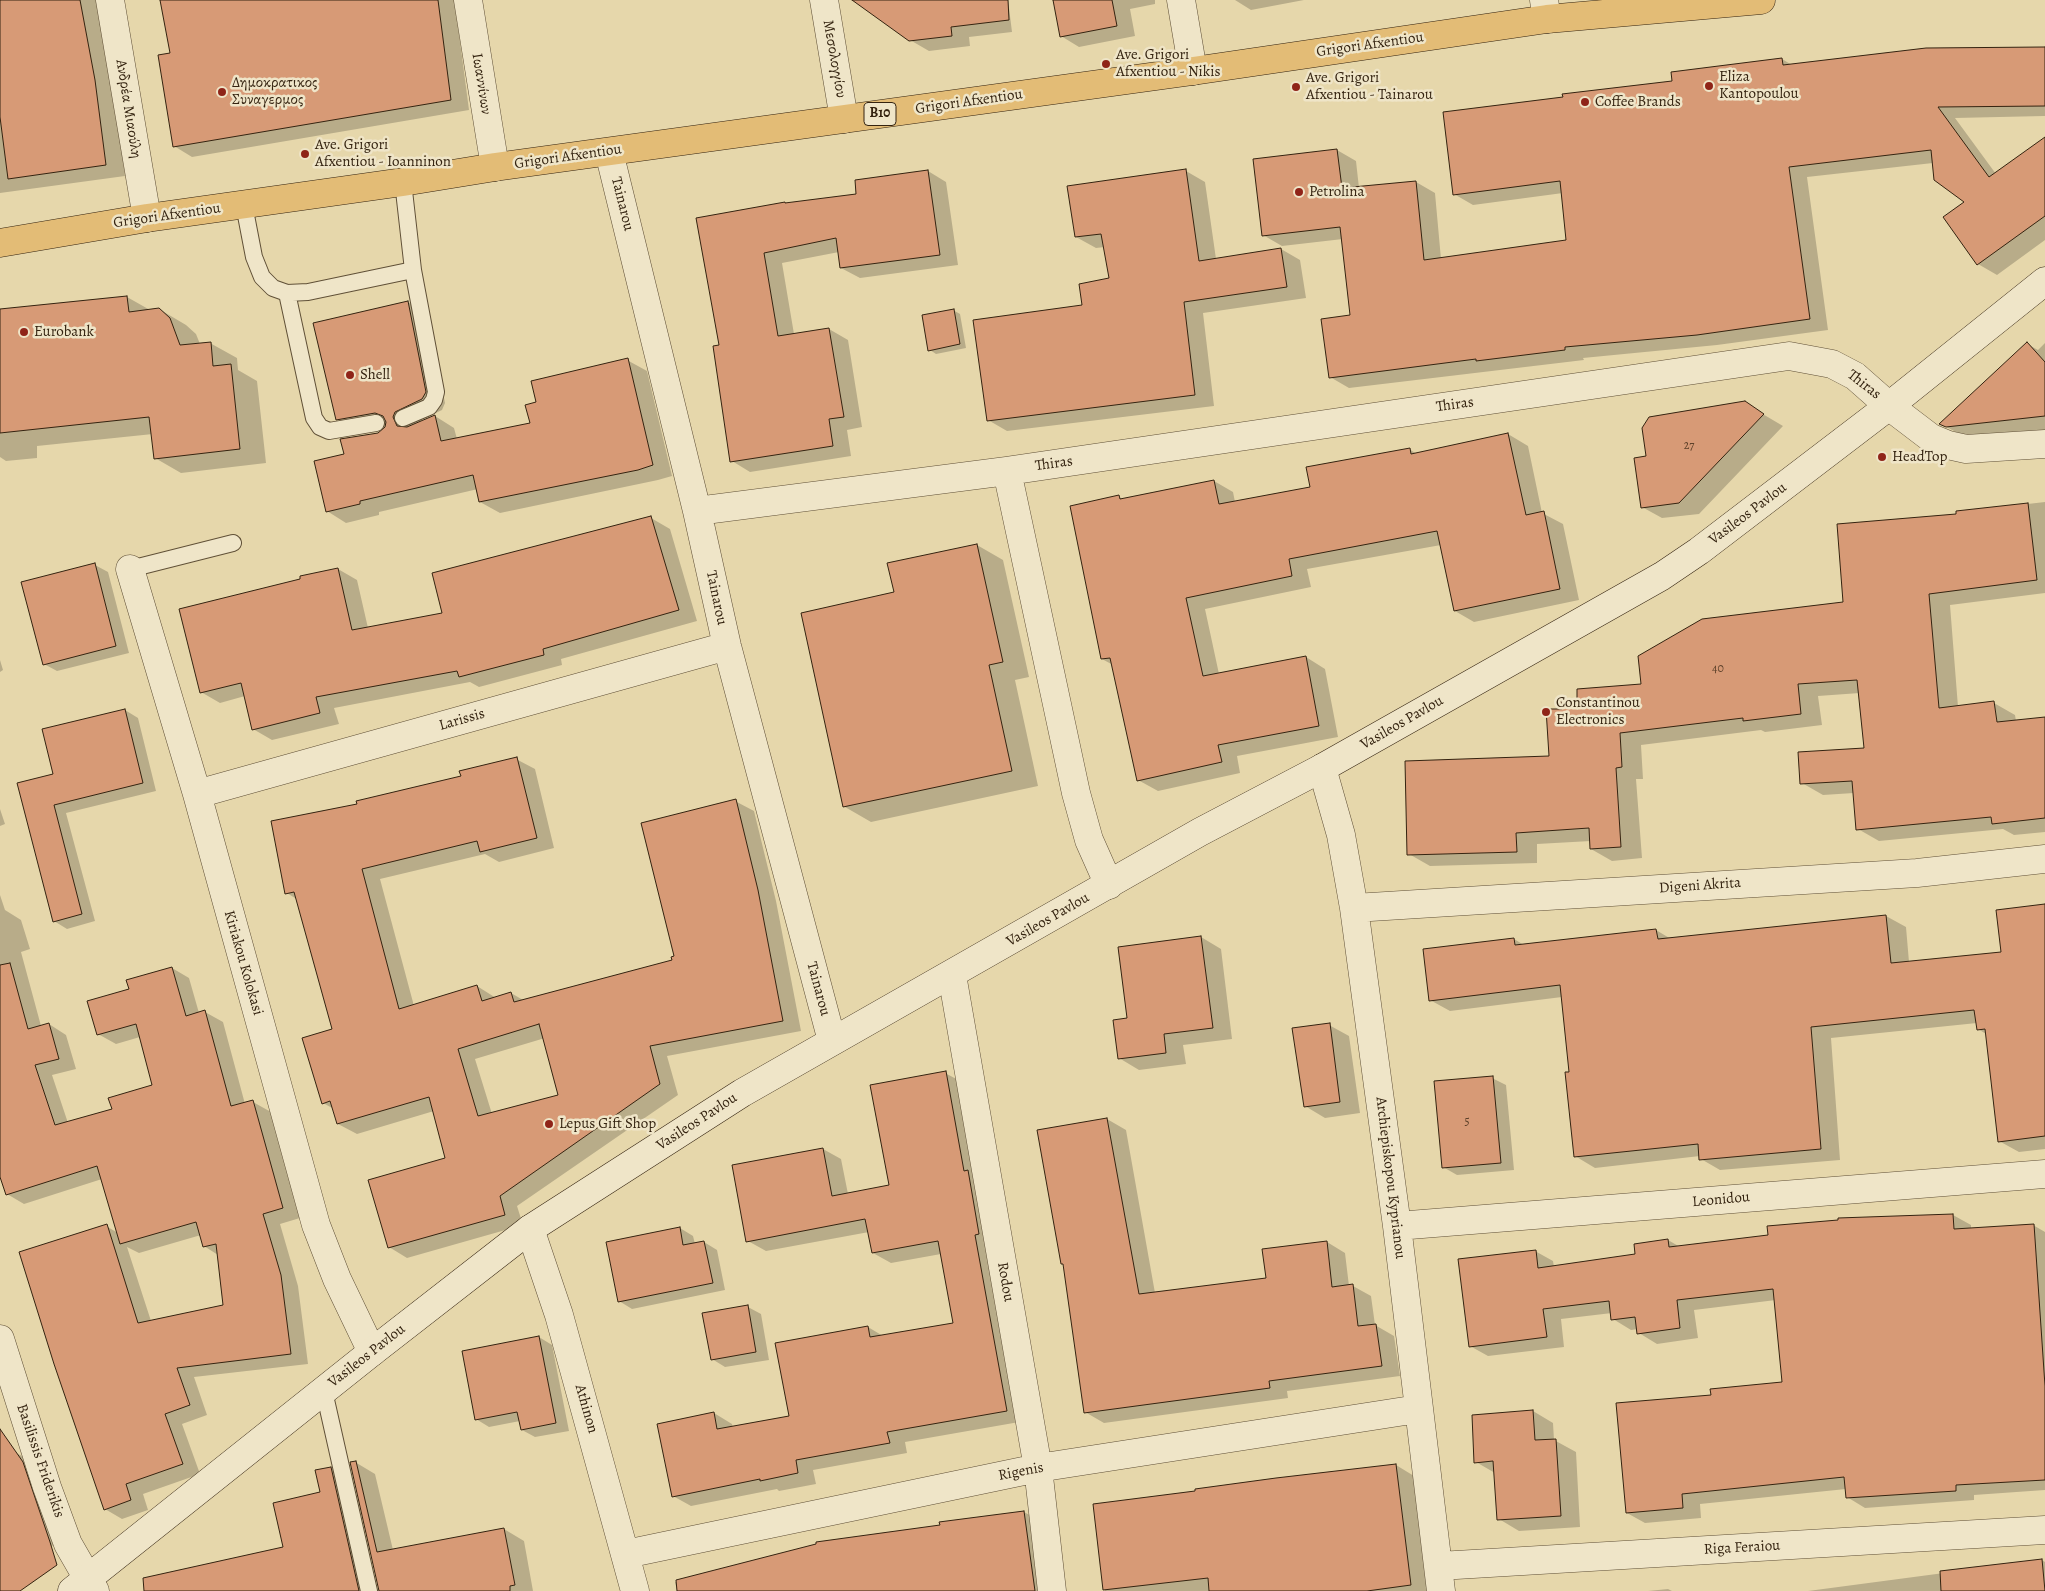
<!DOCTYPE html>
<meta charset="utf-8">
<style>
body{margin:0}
canvas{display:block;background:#e6d7ab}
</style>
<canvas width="2045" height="1591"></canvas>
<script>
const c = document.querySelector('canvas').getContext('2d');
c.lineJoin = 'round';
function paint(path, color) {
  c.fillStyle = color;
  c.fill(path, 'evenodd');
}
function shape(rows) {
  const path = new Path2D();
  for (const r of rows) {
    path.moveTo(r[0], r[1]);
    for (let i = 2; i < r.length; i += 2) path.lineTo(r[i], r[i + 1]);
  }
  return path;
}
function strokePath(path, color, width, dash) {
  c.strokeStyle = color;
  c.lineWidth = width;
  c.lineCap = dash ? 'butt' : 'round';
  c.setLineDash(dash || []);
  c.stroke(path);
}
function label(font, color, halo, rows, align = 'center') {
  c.font = font + ' Alegreya,serif';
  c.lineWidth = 5;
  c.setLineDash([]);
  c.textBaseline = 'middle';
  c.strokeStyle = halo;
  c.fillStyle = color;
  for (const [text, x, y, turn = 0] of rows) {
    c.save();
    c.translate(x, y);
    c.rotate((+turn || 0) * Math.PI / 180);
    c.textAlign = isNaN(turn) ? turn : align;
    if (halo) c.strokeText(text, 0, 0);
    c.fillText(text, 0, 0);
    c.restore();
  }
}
const shadow = shape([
 [0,0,96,0,114,92,125,176,0,193],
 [162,0,460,0,456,11,469,110,192,157,174,146,172,54],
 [879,0,1008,0,1012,32,969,37,970,46,929,51,910,40],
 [1054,0,1155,0,1155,4,1130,9,1135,36,1079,47,1061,36],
 [1235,0,1304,0,1251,10],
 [2045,48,2045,116,1955,118,1996,174,2045,139,2045,240,1997,275,1978,264,1944,217,1966,202,1933,163,1807,177,1828,330,1717,345,1583,358,1584,360,1349,388,1330,377,1352,316,1343,239,1282,246,1263,235,1337,150,1356,161,1359,188,1416,182,1435,193,1441,259,1567,241,1563,193,1473,205,1454,194,1674,82,1782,59,1792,65],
 [928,171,946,182,958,265,860,278,841,268,839,252,782,263,794,334,829,329,848,340,862,427,847,430,851,456,750,472,732,461,720,346,697,219,858,195],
 [1186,171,1205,182,1216,259,1281,249,1300,260,1306,298,1203,313,1214,406,1007,431,988,420,1084,306,1110,279,1105,247,1096,248,1076,237],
 [127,297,150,310,159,309,186,325,196,334,200,344,210,343,237,358,238,370,257,381,266,463,181,473,155,458,153,434,37,446,37,458,6,461,0,457,0,310],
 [408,302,428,313,445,403,442,410,421,420,422,422,435,416,454,428,457,439,531,424,538,403,627,360,647,371,672,476,658,480,500,513,480,502,478,489,379,512,379,515,346,523,327,511,345,455,386,428,387,425,357,430,337,419],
 [953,310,960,314,966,348,936,354,930,350],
 [2045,343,2045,430,1967,438,1941,424,2027,344,2038,350],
 [1744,403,1783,426,1699,514,1662,518,1642,507,1647,458],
 [1508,434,1528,446,1542,513,1563,524,1579,600,1474,622,1455,611,1441,545,1307,569,1311,587,1205,609,1219,674,1306,657,1325,669,1338,737,1237,756,1240,773,1158,791,1138,780,1113,665,1102,659,1119,497,1124,500,1214,481,1233,492,1235,502,1311,488,1409,449,1417,454],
 [2045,502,2045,593,1950,605,1958,707,1994,703,2015,715,2016,721,2045,718,2045,832,2014,835,2003,829,1879,841,1858,829,1854,793,1823,795,1802,783,1865,750,1860,693,1818,696,1822,725,1765,732,1761,730,1641,745,1643,779,1636,779,1642,858,1612,861,1591,849,1591,841,1537,844,1537,863,1430,866,1409,854,1551,757,1563,710,1579,701,1642,685,1844,603,1958,515,1957,512],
 [651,518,670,529,697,621,561,659,562,665,479,687,470,682,334,708,339,724,272,740,253,729,245,696,220,703,201,692,338,569,357,580,368,628,444,614],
 [977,545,1003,560,1029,677,1015,680,1038,786,871,822,845,807],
 [95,565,108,572,129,653,57,671,44,664],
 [0,660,3,670,0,672],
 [125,710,138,718,156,791,66,813,95,921,67,929,54,921,19,786,72,771],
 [516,759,535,769,554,848,499,862,485,854,380,879,414,1006,477,986,496,998,511,993,523,1000,673,961,735,801,754,811,776,901,801,1031,667,1056,678,1095,517,1206,523,1225,407,1258,389,1247,447,1159,434,1111,357,1134,338,1124,334,1109,323,1103,334,1030,298,900,287,893,358,805,462,777],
 [545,1038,560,1096,492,1114,475,1059],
 [0,809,5,824,0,826],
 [0,895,5,910,21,920,30,949,21,952,41,1026,49,1024,66,1035,76,1069,52,1075,68,1123,113,1110,154,1086,140,1037,116,1044,98,1034,131,990,172,968,189,978,199,1013,205,1012,223,1022,245,1104,253,1102,271,1112,300,1218,280,1224,298,1286,308,1364,194,1377,207,1415,182,1424,200,1474,143,1494,148,1510,122,1519,105,1509,106,1226,118,1233,102,1179,24,1204,7,1194,0,1173],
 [201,1235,204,1246,218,1255,225,1306,151,1321,127,1247,139,1253],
 [2045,906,2045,1149,2019,1152,1999,1141,1986,1034,1978,1029,1977,1023,1831,1038,1840,1160,1720,1170,1701,1159,1700,1156,1595,1168,1575,1156,1571,1073,1562,997,1450,1011,1430,1000,1514,939,1524,945,1656,930,1671,939,1886,916,1906,927,1909,962,2002,953],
 [1201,937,1221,949,1232,1039,1183,1045,1186,1064,1139,1070,1119,1058,1129,1019],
 [1329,1025,1349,1036,1360,1113,1325,1118,1305,1106],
 [945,1073,964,1083,1025,1421,905,1442,907,1453,813,1470,816,1484,779,1491,777,1489,691,1506,673,1496,714,1413,732,1424,733,1428,790,1416,868,1327,883,1336,954,1324,941,1254,891,1263,873,1253,869,1232,766,1251,748,1241,823,1149,841,1159,848,1194,890,1186],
 [1492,1078,1506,1085,1514,1170,1457,1175,1443,1167],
 [1107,1119,1126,1130,1155,1293,1267,1280,1327,1242,1345,1253,1349,1286,1353,1286,1371,1296,1375,1325,1394,1336,1400,1376,1287,1391,1288,1398,1104,1423,1085,1412],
 [1953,1215,1971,1225,1971,1229,2033,1225,2045,1232,2045,1490,1974,1495,1974,1500,1865,1508,1847,1497,1846,1489,1700,1504,1701,1518,1645,1523,1627,1513,1712,1396,1784,1383,1776,1300,1694,1310,1698,1338,1657,1344,1639,1333,1638,1329,1631,1330,1613,1319,1612,1313,1561,1319,1564,1347,1488,1356,1470,1346,1535,1251,1553,1261,1554,1267,1636,1256,1635,1245,1668,1240,1680,1247],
 [680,1228,693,1236,695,1244,704,1242,717,1250,725,1290,632,1309,619,1301],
 [748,1307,761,1314,769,1360,725,1367,712,1359],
 [539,1337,552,1345,569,1431,535,1437,522,1430,520,1421,489,1427,476,1419],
 [1533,1411,1553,1423,1554,1440,1576,1452,1580,1527,1519,1531,1499,1519,1495,1473,1476,1462],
 [0,1445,34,1462,66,1541,0,1564],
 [355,1462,375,1474,393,1550,504,1529,524,1541,533,1591,380,1591],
 [1396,1465,1414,1476,1428,1591,1105,1591,1094,1505],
 [331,1468,350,1479,375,1591,169,1591,284,1548,322,1493],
 [1024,1512,1044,1523,1053,1591,677,1591,675,1582,818,1545],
 [2042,1560,2045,1562,2045,1591,1808,1591],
 [1668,1589,1672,1591,1648,1591]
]);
const building = shape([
 [0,0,80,0,95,80,106,165,8,179,0,117,0,0],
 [160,0,438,0,451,100,173,147,158,55,170,53,160,0],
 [852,0,1008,0,1009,20,951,27,952,36,909,41,852,0],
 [1053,0,1112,0,1117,26,1060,37,1053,0],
 [2045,47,2045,106,1938,107,1989,177,2045,137,2045,216,1977,265,1943,217,1964,202,1934,180,1931,150,1789,167,1810,319,1697,335,1565,347,1565,350,1476,361,1476,359,1329,378,1321,319,1350,315,1340,227,1262,236,1253,159,1337,149,1342,188,1416,181,1424,260,1566,240,1560,181,1453,195,1443,112,1563,97,1562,94,1672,81,1671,72,1782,58,1783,65,1926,48,2045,47],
 [1186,169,1199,261,1281,248,1287,287,1184,302,1195,395,987,421,973,320,1082,305,1079,284,1109,278,1101,234,1075,237,1067,186,1186,169],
 [928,170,940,255,840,268,836,238,764,253,778,336,829,328,844,417,829,419,833,446,730,462,713,346,719,345,696,218,785,202,785,203,856,194,855,180,928,170],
 [127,296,129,312,159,308,170,318,180,345,211,342,213,366,231,364,240,449,154,459,149,417,0,433,0,309,127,296],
 [408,301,426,392,422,399,395,412,393,417,397,426,407,427,435,415,441,441,530,423,525,405,536,402,531,381,628,358,653,465,638,470,479,502,473,475,360,501,360,504,326,512,314,461,344,454,340,439,378,433,385,427,386,422,383,416,375,413,336,420,313,323,408,301],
 [954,309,960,344,928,351,922,315,954,309],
 [2027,342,2045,362,2045,416,1946,427,1939,424,2027,342],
 [1745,401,1764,414,1679,503,1641,508,1634,458,1646,456,1642,428,1649,417,1745,401],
 [1508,433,1526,515,1544,511,1560,589,1454,611,1437,531,1289,559,1292,576,1186,598,1203,676,1306,656,1319,726,1218,745,1222,762,1137,781,1110,658,1101,659,1070,506,1119,495,1120,499,1214,480,1219,504,1310,487,1306,467,1410,448,1411,454,1508,433],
 [2028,503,2037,580,1929,594,1939,708,1994,701,1997,722,2045,717,2045,818,1992,824,1991,817,1856,830,1852,781,1800,784,1798,752,1864,748,1857,680,1798,684,1801,714,1743,721,1743,718,1620,733,1622,767,1616,768,1621,847,1590,849,1589,828,1516,833,1517,852,1407,855,1405,761,1549,756,1546,709,1562,709,1561,701,1577,700,1577,689,1641,684,1638,656,1702,619,1843,602,1837,524,1956,514,1956,511,2028,503],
 [651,516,679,610,543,649,544,655,459,677,457,671,316,697,320,713,252,730,241,683,200,693,179,609,300,579,300,576,338,568,352,630,442,613,432,573,651,516],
 [977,544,1003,662,989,665,1012,771,843,807,801,613,894,592,887,563,977,544],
 [95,563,116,646,43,665,21,582,95,563],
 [125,709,143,783,54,805,82,914,53,922,17,783,53,774,42,729,125,709],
 [517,757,537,838,480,852,477,841,362,869,399,1009,477,985,482,1001,511,992,514,1002,672,960,671,957,674,956,641,823,736,799,758,890,783,1021,650,1046,660,1084,500,1196,505,1215,388,1248,368,1180,445,1158,429,1097,337,1124,330,1101,322,1104,302,1038,332,1029,294,892,285,894,271,821,357,804,356,801,461,776,459,771,517,757],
 [539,1024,558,1095,478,1116,458,1049,539,1024],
 [2045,904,2045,1136,1998,1142,1985,1029,1977,1030,1974,1010,1811,1027,1821,1149,1699,1160,1698,1144,1574,1157,1565,1072,1569,1072,1560,985,1429,1001,1423,949,1514,938,1515,945,1656,929,1658,939,1886,915,1891,963,2001,952,1996,910,2045,904],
 [1201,936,1213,1028,1164,1034,1166,1053,1118,1059,1113,1020,1127,1018,1118,947,1201,936],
 [10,963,28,1029,49,1023,59,1059,35,1065,55,1125,112,1109,108,1098,152,1085,136,1024,97,1035,87,1001,129,989,126,980,172,967,186,1016,205,1010,231,1106,253,1100,283,1208,263,1214,281,1275,291,1354,177,1368,190,1405,165,1414,183,1464,126,1484,131,1500,104,1510,54,1364,19,1252,107,1224,138,1323,223,1305,216,1244,203,1247,196,1222,120,1244,97,1166,6,1195,0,1177,0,965,10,963],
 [1330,1023,1340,1102,1304,1107,1292,1028,1330,1023],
 [946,1071,964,1171,968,1170,979,1234,975,1235,1007,1411,887,1432,890,1443,796,1460,798,1473,760,1481,760,1479,672,1497,657,1424,714,1412,717,1429,789,1416,775,1343,868,1326,870,1337,953,1323,938,1241,872,1253,865,1219,746,1242,732,1165,823,1148,832,1196,889,1185,870,1085,946,1071],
 [1493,1076,1501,1163,1442,1168,1434,1081,1493,1076],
 [1107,1118,1139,1294,1266,1278,1262,1249,1327,1241,1332,1287,1353,1284,1358,1326,1376,1324,1382,1366,1269,1381,1270,1388,1084,1413,1063,1264,1061,1264,1037,1130,1107,1118],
 [1953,1214,1954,1229,2034,1224,2045,1386,2045,1480,1956,1485,1956,1491,1846,1498,1844,1477,1682,1494,1683,1508,1626,1513,1616,1403,1711,1395,1710,1389,1782,1382,1773,1289,1677,1300,1680,1328,1637,1334,1635,1317,1611,1320,1609,1301,1543,1309,1547,1337,1469,1347,1458,1259,1536,1250,1538,1268,1635,1254,1634,1244,1668,1239,1669,1247,1768,1235,1767,1226,1838,1220,1838,1218,1953,1214],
 [680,1227,683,1245,704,1241,713,1283,618,1302,606,1242,680,1227],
 [748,1305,756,1352,711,1360,702,1313,748,1305],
 [539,1336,556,1423,521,1430,517,1412,475,1420,462,1351,539,1336],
 [1533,1410,1535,1440,1556,1439,1561,1516,1497,1520,1493,1461,1474,1463,1472,1415,1533,1410],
 [0,1429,23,1462,50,1542,57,1565,20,1591,0,1591,0,1429],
 [356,1461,377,1552,504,1528,515,1585,510,1586,510,1591,379,1591,350,1462,356,1461],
 [1396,1464,1411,1585,1367,1591,1209,1591,1208,1578,1103,1590,1093,1504,1195,1491,1195,1489,1276,1478,1396,1464],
 [331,1467,359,1591,144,1591,143,1578,283,1547,273,1503,320,1492,315,1470,331,1467],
 [1024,1511,1035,1591,677,1591,676,1580,816,1544,816,1542,940,1525,939,1522,1024,1511],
 [2042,1559,2045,1591,1941,1591,1940,1571,2042,1559]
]);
const lane = shape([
 [244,205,254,257,262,277,273,288,287,293,308,292,413,270,403,182],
 [287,293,314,418,320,427,329,431,376,423],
 [403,418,429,407,434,400,436,392,413,270],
 [130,569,233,543],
 [324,1391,369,1591]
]);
const street = shape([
 [110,0,147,218],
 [468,0,495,167],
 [824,0,844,119],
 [1181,0,1193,71],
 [1544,0,1547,19],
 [609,152,697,511,727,646,832,1041],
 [1007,471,1076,793,1089,840,1109,885],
 [697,511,1007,471,1789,356,1832,364,1855,376,1889,406,1931,438,1948,445,1966,449,2045,444],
 [130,569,197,794,316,1225,337,1279,372,1352],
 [1322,768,1341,835,1354,908,1397,1226,1441,1591],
 [197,794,727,646],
 [1354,908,1917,873,2045,859],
 [952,975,1038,1468,1052,1591],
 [1397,1226,2045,1174],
 [530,1229,559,1315,635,1591],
 [0,1339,47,1487,68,1544,95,1591],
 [626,1554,1038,1468,1418,1409],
 [1439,1566,2045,1530]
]);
const secondary = shape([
 [72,1591,372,1352,530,1229,742,1093,1200,832,1322,768,1662,576,1699,551,1889,406,2045,281]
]);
const primary = shape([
 [0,243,147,218,403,182,495,167,1193,71,1547,19,1761,0]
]);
const markers = [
 [1106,64,5,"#8f2418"],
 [1709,86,5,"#8f2418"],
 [1296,87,5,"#8f2418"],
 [222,92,5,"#8f2418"],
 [1585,102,5,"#8f2418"],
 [305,154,5,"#8f2418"],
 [1299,192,5,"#8f2418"],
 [24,332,5,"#8f2418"],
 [350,375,5,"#8f2418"],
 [1882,457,5,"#8f2418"],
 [1546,712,5,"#8f2418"],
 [549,1124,5,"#8f2418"]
];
const numberNames = [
 ["27",1689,446],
 ["40",1718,669],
 ["5",1467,1122]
];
const shields = [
 [880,114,32]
];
const shieldNames = [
 ["B10",880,114]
];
const streetNames = [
 ["Grigori Afxentiou",1370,45,-8],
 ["Μεσολογγίου",834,59,80],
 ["Ιωαννίνων",481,84,81],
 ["Grigori Afxentiou",969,102,-8],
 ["Ανδρέα Μιαούλη",128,109,81],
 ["Grigori Afxentiou",568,157,-8],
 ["Tainarou",622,204,76],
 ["Grigori Afxentiou",167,216,-8],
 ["Thiras",1864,385,38],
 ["Thiras",1455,405,-8],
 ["Thiras",1054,464,-8],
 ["Vasileos Pavlou",1748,514,-37],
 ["Tainarou",716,598,78],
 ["Larissis",462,720,-16],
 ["Vasileos Pavlou",1402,723,-30],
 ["Digeni Akrita",1700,886,-4],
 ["Vasileos Pavlou",1048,920,-30],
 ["Kiriakou Kolokasi",243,963,74],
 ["Tainarou",818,989,75],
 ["Vasileos Pavlou",697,1122,-33],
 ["Archiepiskopou Kyprianou",1390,1178,83],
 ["Leonidou",1721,1200,-5],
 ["Rodou",1005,1282,80],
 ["Vasileos Pavlou",367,1356,-38],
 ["Athinon",586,1409,74],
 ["Basilissis Friderikis",40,1461,71],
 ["Rigenis",1021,1472,-11],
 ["Riga Feraiou",1742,1548,-3]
];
const poiNames = [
 ["Ave. Grigori",1116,55],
 ["Afxentiou - Nikis",1116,72],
 ["Eliza",1719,77],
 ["Kantopoulou",1719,94],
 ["Ave. Grigori",1306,78],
 ["Afxentiou - Tainarou",1306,95],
 ["Δημοκρατικος",232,83],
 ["Συναγερμος",232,100],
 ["Coffee Brands",1595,102],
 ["Ave. Grigori",315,145],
 ["Afxentiou - Ioanninon",315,162],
 ["Petrolina",1309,192],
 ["Eurobank",34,332],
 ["Shell",360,375],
 ["HeadTop",1892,457],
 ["Constantinou",1556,703],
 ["Electronics",1556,720],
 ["Lepus Gift Shop",559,1124]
];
paint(shadow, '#0003');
paint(building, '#d79a76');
strokePath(building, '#342310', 1);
strokePath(lane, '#605037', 18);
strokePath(street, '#605037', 29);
strokePath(secondary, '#342310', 29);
strokePath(primary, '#342310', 29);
strokePath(lane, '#efe5c8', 16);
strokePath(street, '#efe5c8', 28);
strokePath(secondary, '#efe5c8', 28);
strokePath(primary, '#e3bc76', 28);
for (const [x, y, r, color] of markers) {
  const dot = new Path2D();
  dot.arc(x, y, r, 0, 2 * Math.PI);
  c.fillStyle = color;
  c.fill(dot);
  strokePath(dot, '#efe5c8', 2);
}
label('12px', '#5d412a', null, numberNames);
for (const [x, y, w] of shields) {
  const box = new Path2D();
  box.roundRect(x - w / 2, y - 11.5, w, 23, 4);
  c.fillStyle = '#efe5c8';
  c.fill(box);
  strokePath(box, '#342310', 1);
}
label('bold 14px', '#342310', null, shieldNames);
label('15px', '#342310', '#efe5c8', streetNames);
label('15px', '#342310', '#efe5c8', poiNames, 'left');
</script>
